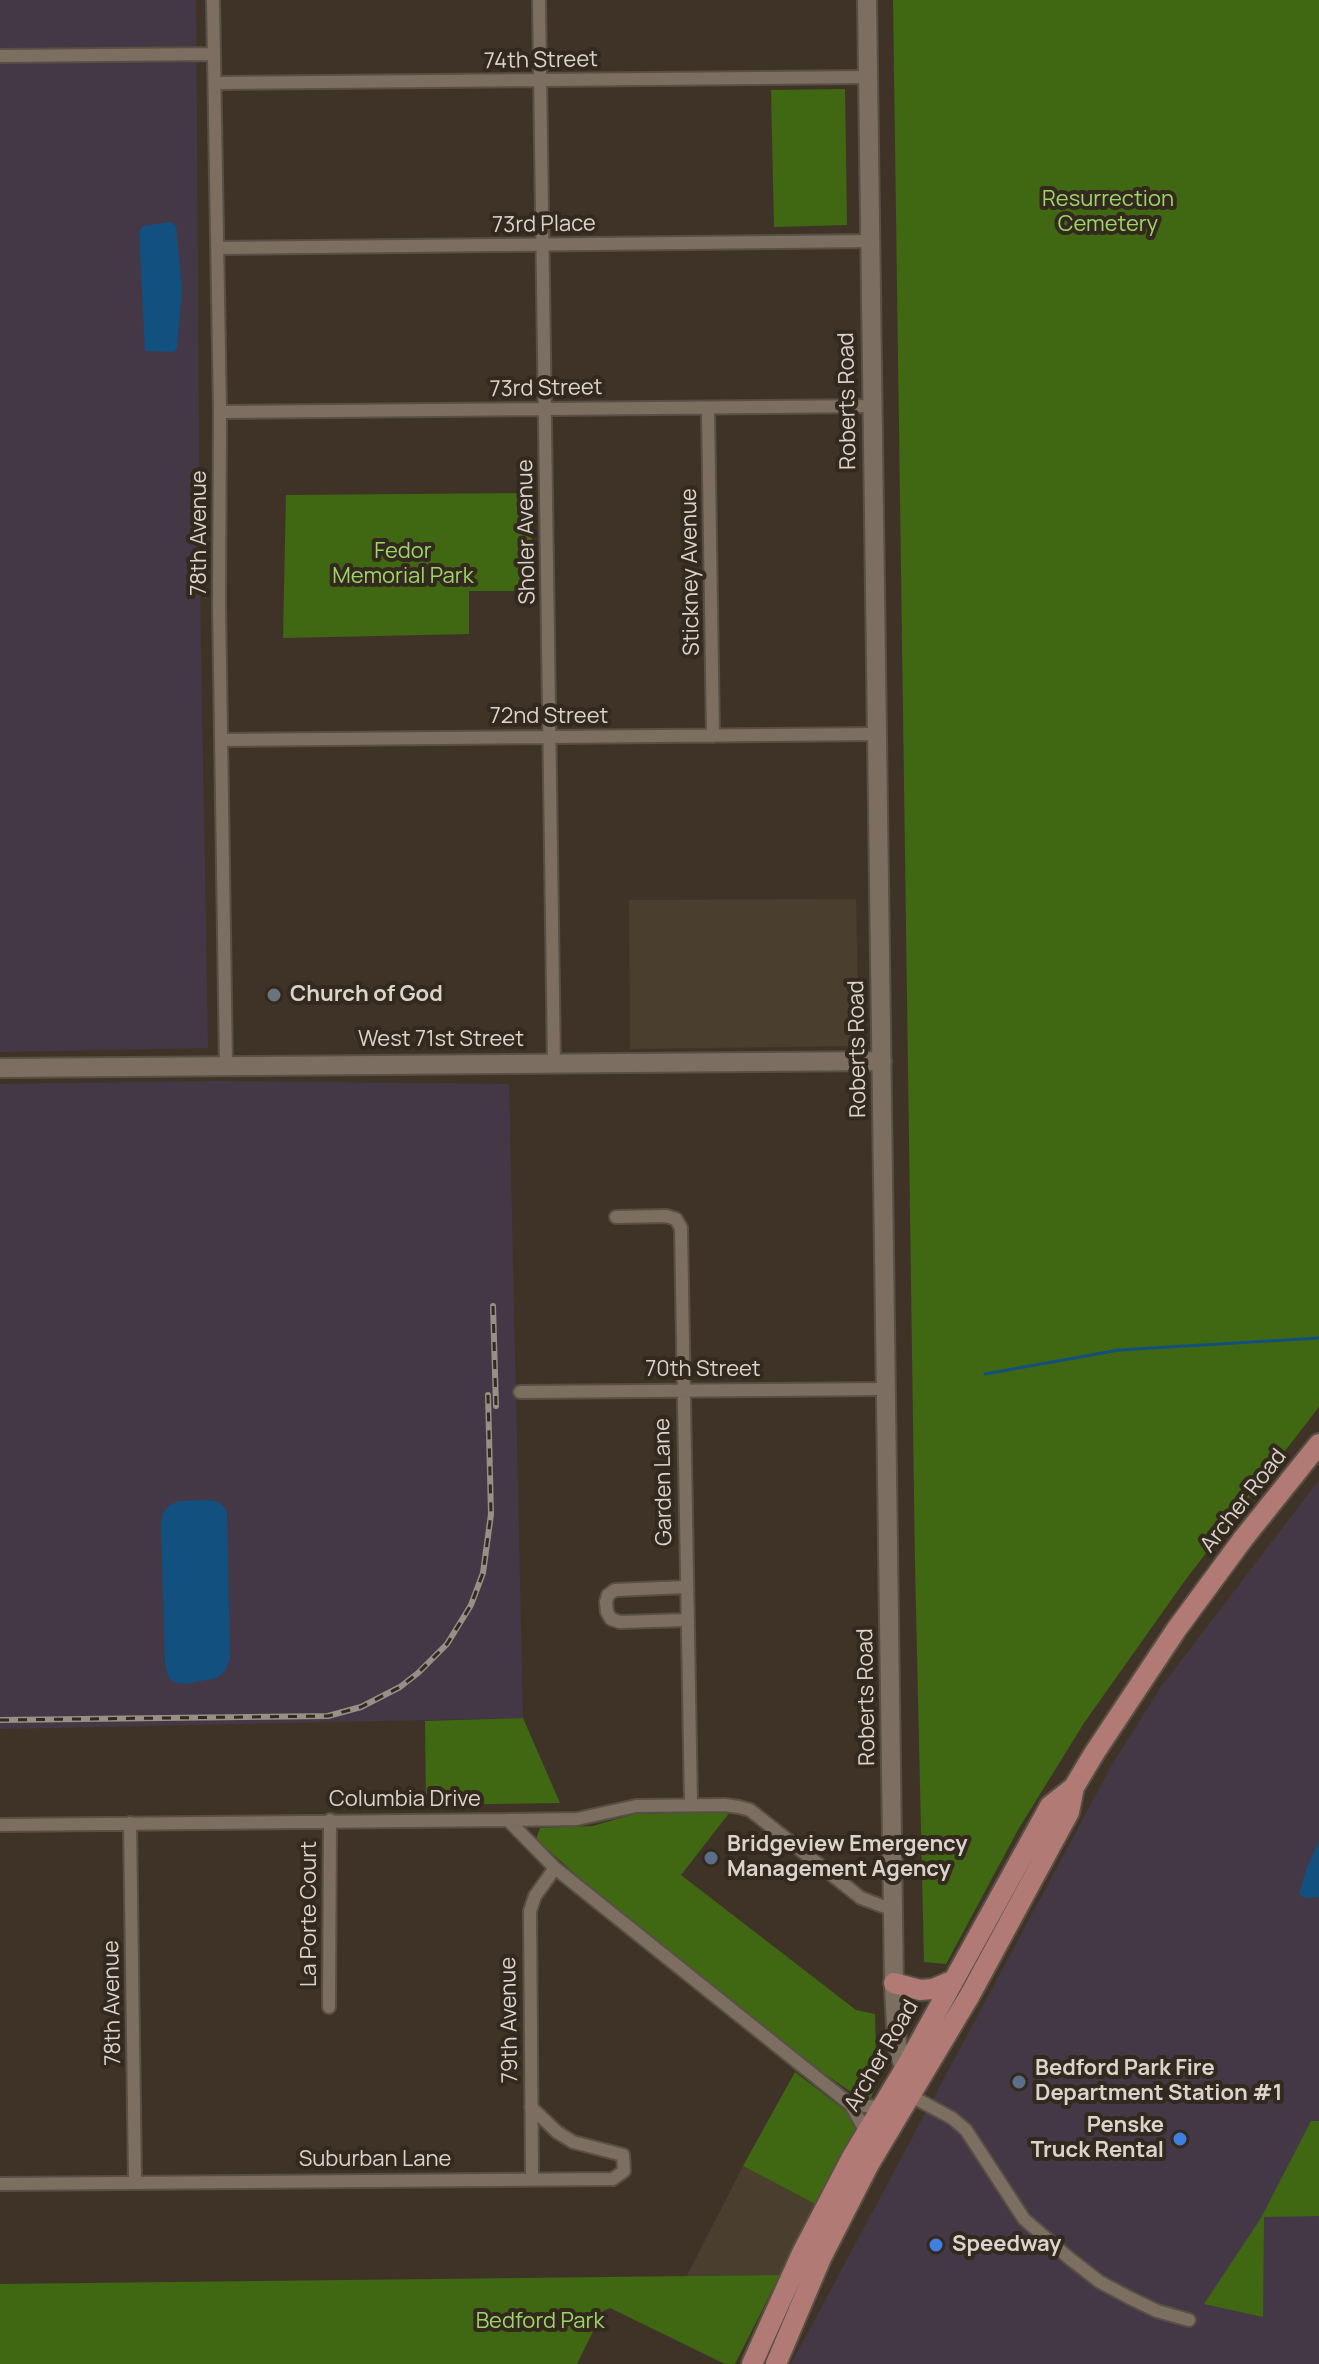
<!DOCTYPE html>
<style>
body{margin:0}
canvas{display:block;background:#3f3327}
</style>
<canvas width="1319" height="2364"></canvas>
<script>
const c = document.querySelector('canvas').getContext('2d');
c.lineJoin = 'round';
function paint(path, color) {
  c.fillStyle = color;
  c.fill(path, 'evenodd');
}
function shape(rows) {
  const path = new Path2D();
  for (const r of rows) {
    path.moveTo(r[0], r[1]);
    for (let i = 2; i < r.length; i += 2) path.lineTo(r[i], r[i + 1]);
  }
  return path;
}
function strokePath(path, color, width, dash) {
  c.strokeStyle = color;
  c.lineWidth = width;
  c.lineCap = dash ? 'butt' : 'round';
  c.setLineDash(dash || []);
  c.stroke(path);
}
function label(font, color, halo, rows, align = 'center') {
  c.font = font + ' Manrope,sans-serif';
  c.lineWidth = 8;
  c.setLineDash([]);
  c.textBaseline = 'middle';
  c.strokeStyle = halo;
  c.fillStyle = color;
  for (const [text, x, y, turn = 0] of rows) {
    c.save();
    c.translate(x, y);
    c.rotate((+turn || 0) * Math.PI / 180);
    c.textAlign = isNaN(turn) ? turn : align;
    if (halo) c.strokeText(text, 0, 0);
    c.fillText(text, 0, 0);
    c.restore();
  }
}
const commercial = shape([
 [856,899,859,1042,851,1046,630,1049,629,900],
 [743,2166,821,2207,780,2275,687,2276]
]);
const industrial = shape([
 [0,0,196,0,200,590,208,1048,0,1052],
 [217,1081,509,1084,523,1718,0,1729,0,1084],
 [1319,1480,1319,2364,791,2364,1113,1763,1161,1687]
]);
const green = shape([
 [893,0,1319,0,1319,1407,1186,1579,1084,1723,1019,1828,946,1964,924,1962,915,1564],
 [845,89,847,225,774,227,771,90],
 [531,493,532,591,469,591,469,634,283,638,286,495],
 [523,1718,560,1803,426,1805,425,1721],
 [730,1812,681,1875,856,2010,875,2014,877,2083,871,2098,866,2098,864,2101,799,2056,604,1900,536,1839,540,1828,593,1826,634,1814],
 [795,2072,851,2115,858,2127,821,2207,743,2166],
 [1311,2121,1319,2121,1319,2216,1264,2217,1263,2317,1204,2304,1261,2218],
 [780,2275,735,2364,725,2364,610,2308,603,2311,577,2364,0,2364,0,2284]
]);
const water = shape([
 [170,222,176,226,182,288,177,348,174,352,145,351,139,231,143,226],
 [208,1500,219,1502,227,1511,230,1658,226,1670,217,1678,185,1684,173,1682,168,1676,165,1664,161,1524,163,1513,170,1505,179,1501],
 [1319,1842,1319,1897,1305,1898,1299,1894,1307,1867]
]);
const stream = shape([
 [985,1374,1119,1350,1319,1338]
]);
const street = shape([
 [213,0,220,412,219,602,226,1066],
 [539,0,554,1063],
 [0,56,214,54],
 [215,83,868,77],
 [218,248,871,241],
 [708,408,713,736],
 [220,412,872,406],
 [221,740,878,734],
 [616,1217,666,1216,676,1219,681,1228,691,1805],
 [520,1392,887,1389],
 [686,1587,615,1590,608,1595,606,1602,607,1612,611,1619,620,1622,687,1620],
 [508,1820,577,1819,636,1806,725,1805,739,1807,750,1810,861,1898,893,1910],
 [130,1823,135,2182],
 [0,1825,508,1820,555,1868,851,2105,866,2132],
 [329,2007,330,1820],
 [911,2096,952,2118,966,2130,1024,2219,1069,2258,1100,2282,1130,2298,1157,2311,1189,2320],
 [851,2105,882,2107],
 [532,2179,530,1911,535,1896,555,1868],
 [0,2184,613,2179,624,2171,623,2155,573,2142,557,2132,531,2107]
]);
const secondary = shape([
 [867,0,894,1988,897,2044,907,2078],
 [0,1068,882,1061]
]);
const primary = shape([
 [894,1983,920,1990,933,1989,952,1981],
 [752,2364,802,2253,851,2159,906,2067,1050,1806,1074,1787],
 [776,2364,821,2258,869,2164,970,1995,1069,1812,1074,1787,1095,1752,1176,1630,1243,1539,1319,1444]
]);
const rail = shape([
 [493,1306,496,1406],
 [0,1720,328,1716,361,1707,400,1687,418,1673,447,1644,471,1605,483,1573,491,1514,488,1395]
]);
const markers = [
 [274,995,8,"#6b7280"],
 [711,1858,8,"#5c6f8a"],
 [1019,2082,8,"#5c6f8a"],
 [1180,2139,8,"#3f7fe0"],
 [936,2245,8,"#3f7fe0"]
];
const streetNames = [
 ["74th Street",541,61,-1],
 ["73rd Place",544,225,-1],
 ["73rd Street",546,389,-1],
 ["Roberts Road",848,401,-91],
 ["Sholer Avenue",527,532,-91],
 ["78th Avenue",200,533,-90],
 ["Stickney Avenue",691,572,-91],
 ["72nd Street",549,717],
 ["West 71st Street",441,1040],
 ["Roberts Road",858,1049,-91],
 ["70th Street",703,1370],
 ["Garden Lane",664,1482,-91],
 ["Archer Road",1244,1501,-52],
 ["Roberts Road",867,1697,-91],
 ["Columbia Drive",405,1800],
 ["La Porte Court",310,1914,-90],
 ["78th Avenue",113,2003,-91],
 ["79th Avenue",510,2020,-91],
 ["Archer Road",882,2056,-60],
 ["Suburban Lane",375,2160]
];
const parkNames = [
 ["Resurrection",1108,200],
 ["Cemetery",1108,225],
 ["Fedor",403,552],
 ["Memorial Park",403,577],
 ["Bedford Park",540,2322]
];
const poiNames = [
 ["Church of God",290,995],
 ["Bridgeview Emergency",727,1845],
 ["Management Agency",727,1870],
 ["Bedford Park Fire",1035,2069],
 ["Department Station #1",1035,2094],
 ["Penske",1164,2126,"right"],
 ["Truck Rental",1164,2151,"right"],
 ["Speedway",952,2245]
];
paint(commercial, '#4a3e2f');
paint(industrial, '#453846');
paint(green, '#406712');
paint(water, '#11507f');
strokePath(stream, '#11507f', 3);
strokePath(street, '#584f45', 16);
strokePath(secondary, '#584f45', 22);
strokePath(primary, '#584f45', 24);
strokePath(street, '#7c6f62', 12);
strokePath(secondary, '#7c6f62', 18);
strokePath(primary, '#b17a75', 20);
strokePath(rail, '#988f86', 6);
strokePath(rail, '#34291e', 3, [9]);
for (const [x, y, r, color] of markers) {
  const dot = new Path2D();
  dot.arc(x, y, r, 0, 2 * Math.PI);
  c.fillStyle = color;
  c.fill(dot);
  strokePath(dot, '#34291e', 3);
}
label('22px', '#dbd4cd', '#34291e', streetNames);
label('22px', '#9cd667', '#34291e', parkNames);
label('bold 22px', '#dbd4cd', '#34291e', poiNames, 'left');
</script>
